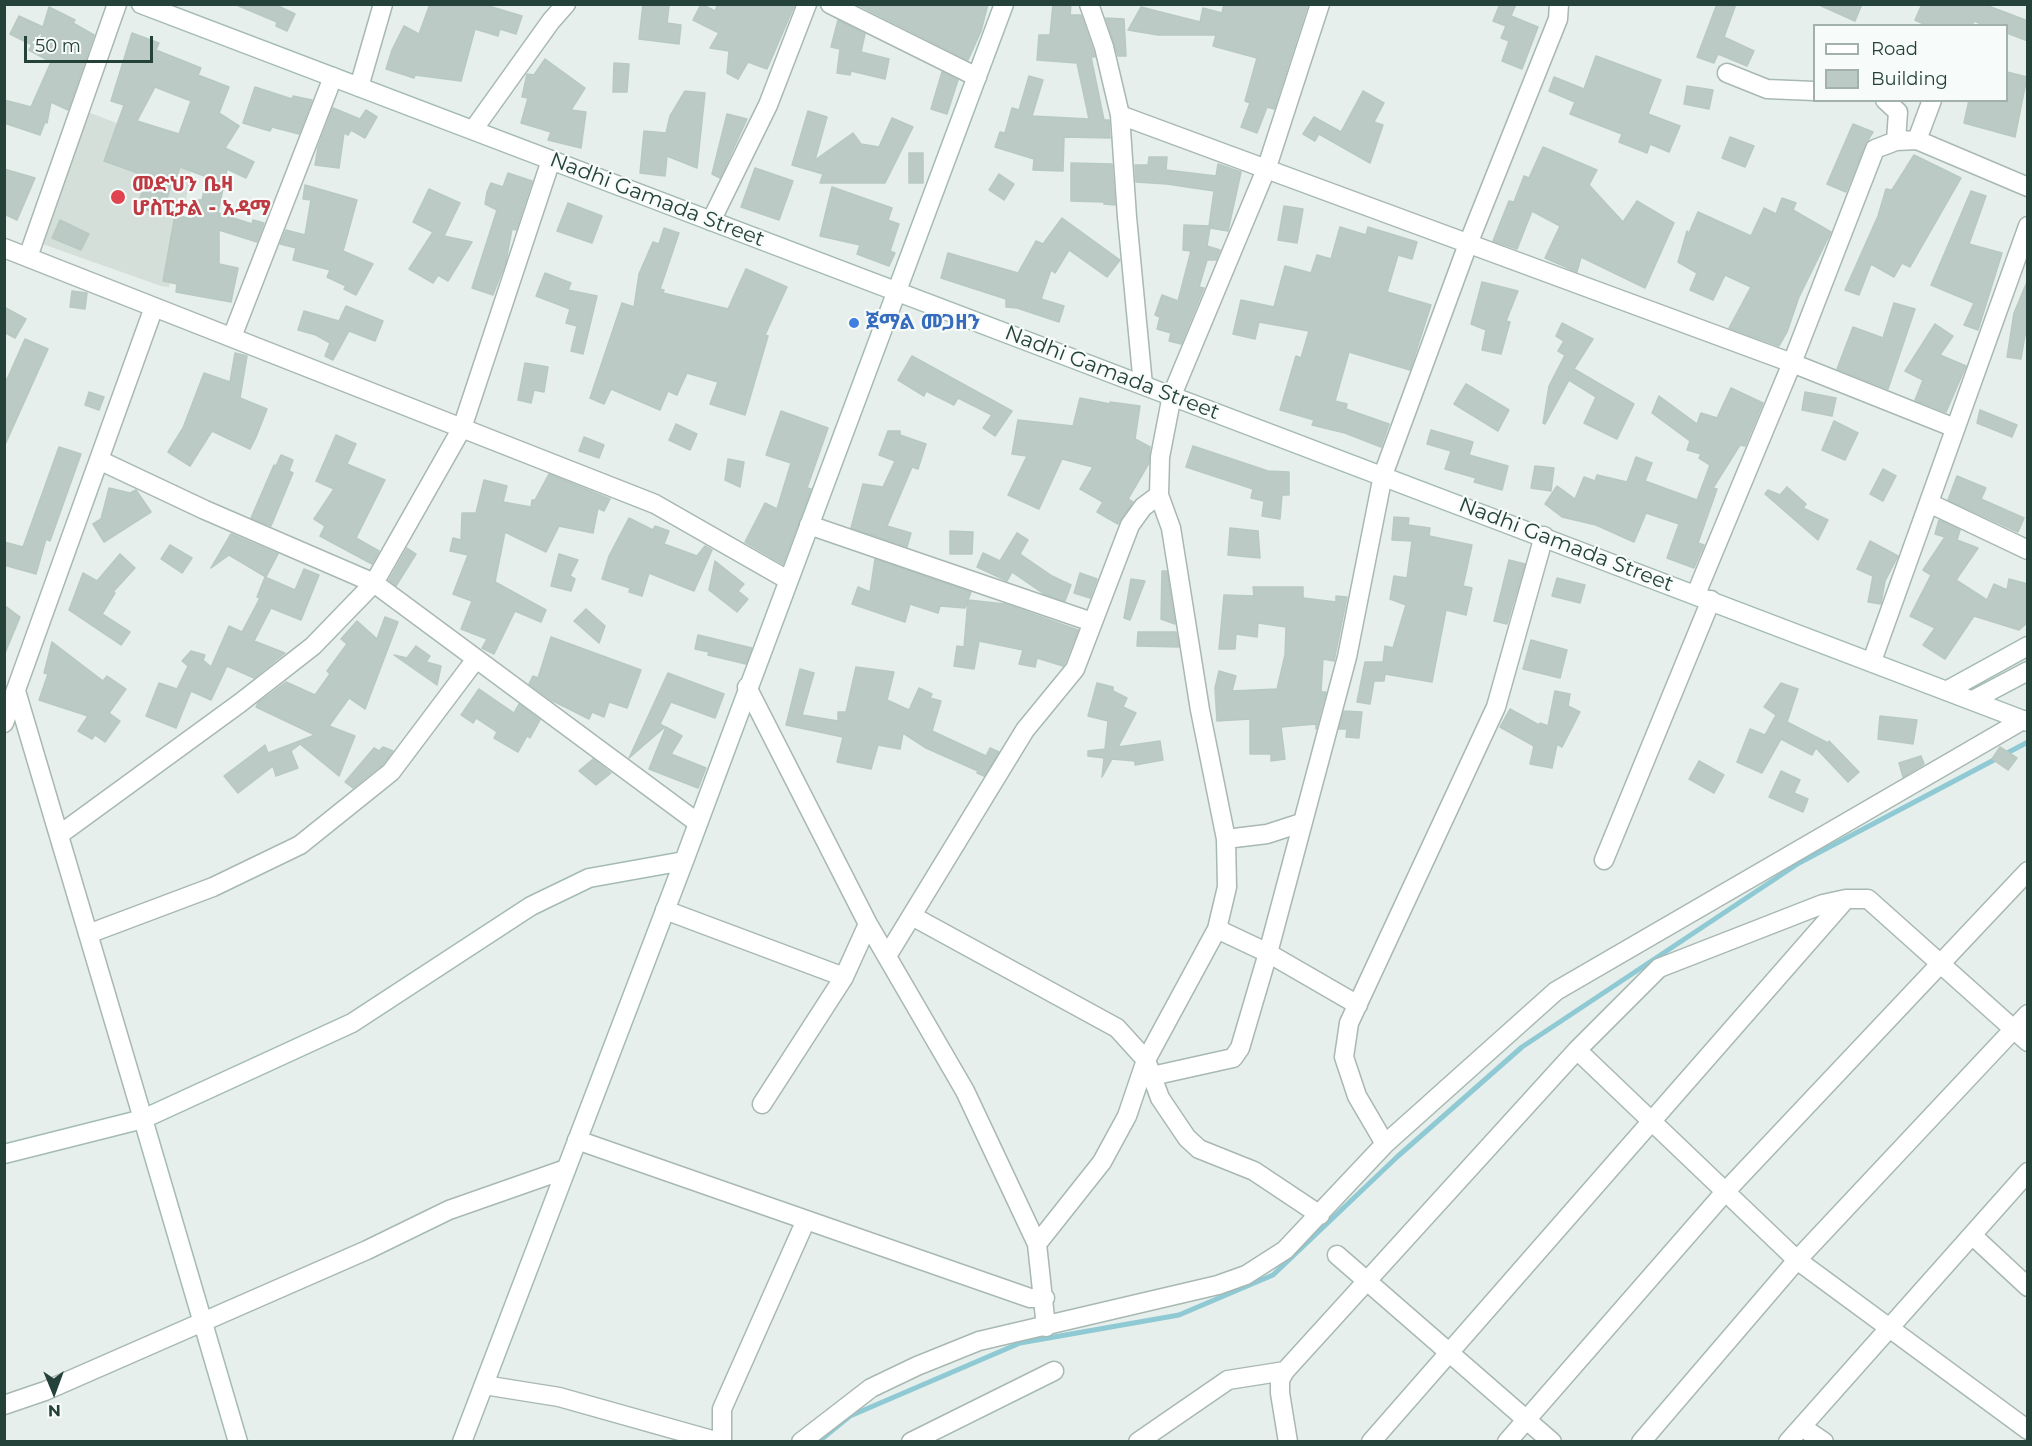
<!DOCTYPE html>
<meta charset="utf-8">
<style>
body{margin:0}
#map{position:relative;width:2032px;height:1446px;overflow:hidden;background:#e6efeb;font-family:Montserrat,sans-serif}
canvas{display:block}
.frame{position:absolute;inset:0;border:6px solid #24423a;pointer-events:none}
.legend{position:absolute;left:1813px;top:24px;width:195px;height:78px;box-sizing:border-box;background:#f7fbf9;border:2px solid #a3b1ad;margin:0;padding:8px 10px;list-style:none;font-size:18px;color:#24423a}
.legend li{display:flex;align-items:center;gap:12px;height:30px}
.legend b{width:30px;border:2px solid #a3b1ad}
.north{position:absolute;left:24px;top:1362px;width:60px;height:60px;-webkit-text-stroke:4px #f7fbf9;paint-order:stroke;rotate:179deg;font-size:16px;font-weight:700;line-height:24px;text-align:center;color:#24423a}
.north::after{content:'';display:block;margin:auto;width:21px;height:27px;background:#24423a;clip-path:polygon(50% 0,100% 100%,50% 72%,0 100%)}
.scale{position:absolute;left:24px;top:36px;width:129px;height:27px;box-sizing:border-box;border:3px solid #24423a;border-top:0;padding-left:8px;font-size:18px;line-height:21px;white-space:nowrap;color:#24423a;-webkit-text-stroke:4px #f7fbf9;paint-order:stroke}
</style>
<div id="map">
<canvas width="2032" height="1446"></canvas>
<div class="frame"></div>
<ul class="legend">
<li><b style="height:8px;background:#fff"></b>Road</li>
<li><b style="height:16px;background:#bbcac4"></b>Building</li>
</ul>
<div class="north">N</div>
<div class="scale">50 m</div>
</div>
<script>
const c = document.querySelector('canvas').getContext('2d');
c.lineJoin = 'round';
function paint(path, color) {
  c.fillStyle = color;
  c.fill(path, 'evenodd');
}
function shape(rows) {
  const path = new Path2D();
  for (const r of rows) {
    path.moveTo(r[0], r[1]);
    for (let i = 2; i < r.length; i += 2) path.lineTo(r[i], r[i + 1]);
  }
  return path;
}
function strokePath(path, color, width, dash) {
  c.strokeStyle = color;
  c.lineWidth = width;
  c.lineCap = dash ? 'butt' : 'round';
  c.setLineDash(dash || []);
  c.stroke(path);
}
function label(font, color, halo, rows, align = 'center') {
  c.font = font + ' Montserrat,"Noto Sans Ethiopic",sans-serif';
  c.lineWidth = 4.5;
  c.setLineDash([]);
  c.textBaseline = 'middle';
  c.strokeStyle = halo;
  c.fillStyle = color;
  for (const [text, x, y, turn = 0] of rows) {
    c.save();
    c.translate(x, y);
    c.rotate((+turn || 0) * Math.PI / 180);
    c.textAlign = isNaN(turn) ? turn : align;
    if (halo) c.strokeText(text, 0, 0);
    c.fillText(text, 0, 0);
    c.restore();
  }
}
const built = shape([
 [80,109,195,153,169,287,161,286,34,241]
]);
const stream = shape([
 [818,1442,850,1416,1020,1343,1179,1315,1273,1275,1397,1157,1522,1047,1799,863,2028,742]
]);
const building = shape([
 [234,4,274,4,295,14,287,31,276,26,277,22,234,4],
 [430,4,482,4,522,16,516,34,500,29,498,36,475,29,461,81,415,75,414,78,386,69,392,50,404,26,419,34,430,4],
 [643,4,669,6,667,23,681,25,679,44,639,39,643,4],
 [701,4,715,11,718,4,795,4,767,69,748,62,738,79,727,73,729,51,710,48,719,33,693,20,701,4],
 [856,4,988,4,981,31,968,60,856,4],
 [1053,4,1071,4,1070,15,1081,15,1093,50,1095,57,1091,57,1104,120,1109,120,1110,138,1064,137,1063,171,1033,170,1034,159,995,147,1000,132,1005,133,1012,108,1019,110,1029,76,1043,80,1032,116,1089,119,1077,63,1037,60,1039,35,1050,35,1053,4],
 [1224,4,1308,4,1274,109,1267,107,1257,133,1241,127,1250,103,1245,101,1257,58,1213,46,1216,35,1158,35,1128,30,1141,7,1200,22,1203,8,1222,13,1224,4],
 [1500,4,1516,4,1511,16,1538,27,1522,69,1502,61,1509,41,1501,38,1506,26,1493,21,1500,4],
 [1717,4,1736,4,1724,37,1754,51,1747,66,1718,54,1714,63,1697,57,1717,4],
 [1817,4,1862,4,1855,21,1817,4],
 [1922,4,1983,4,2028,21,2028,41,2007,33,2007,26,1986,26,1974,21,1972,26,1928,26,1915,20,1922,4],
 [49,7,75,20,73,23,94,35,68,110,51,102,47,123,45,122,40,135,4,123,4,100,31,107,51,62,29,50,32,45,10,34,19,16,43,27,49,7],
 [1106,18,1124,19,1126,56,1118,56,1106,18],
 [838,20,865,34,861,52,889,59,885,79,851,71,850,75,837,73,840,49,831,47,838,20],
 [132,33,159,43,156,50,201,68,198,75,229,87,219,113,239,126,225,148,254,162,246,178,227,169,218,213,252,224,253,220,264,223,257,242,219,230,219,264,238,268,231,302,176,292,177,284,163,281,175,215,193,219,193,200,202,200,207,177,180,167,173,186,171,185,163,214,138,208,146,176,104,161,124,105,111,101,132,33],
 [155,87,191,101,179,134,137,121,155,87],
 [1596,56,1661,80,1648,114,1680,126,1669,152,1650,144,1647,153,1619,142,1622,134,1570,114,1575,102,1549,91,1554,77,1584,89,1596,56],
 [545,59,585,88,571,110,586,112,581,148,548,140,551,132,521,123,528,98,522,97,527,74,534,75,545,59],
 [614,63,629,64,627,92,613,92,614,63],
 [942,72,958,80,947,114,931,109,942,72],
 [2007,72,2027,77,2015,137,1964,123,1969,100,2007,100,2007,72],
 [1687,86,1713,90,1709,109,1684,104,1687,86],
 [255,87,292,99,293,96,312,100,299,134,272,127,270,131,243,123,255,87],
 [685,91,705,93,697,168,667,156,665,176,640,173,644,131,666,133,670,116,685,91],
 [1363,91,1384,103,1374,122,1383,125,1370,163,1319,134,1315,141,1303,134,1314,117,1341,132,1363,91],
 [333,108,360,119,366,110,377,117,365,138,351,130,348,135,344,133,339,168,315,165,318,147,333,108],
 [808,111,827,117,815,160,853,133,861,144,879,147,892,118,913,127,885,183,820,183,823,174,792,165,808,111],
 [727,114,747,119,720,178,712,174,727,114],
 [1853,124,1873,132,1865,145,1846,192,1827,184,1853,124],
 [1730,137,1754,146,1745,167,1722,158,1730,137],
 [1543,147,1597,170,1589,185,1623,222,1637,201,1674,223,1645,288,1581,257,1577,272,1545,258,1560,226,1532,211,1517,249,1493,241,1509,201,1514,202,1524,176,1529,178,1543,147],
 [909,153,923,153,923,183,909,183,909,153],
 [1914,155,1961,178,1910,267,1902,263,1894,277,1871,264,1859,295,1845,290,1878,216,1886,189,1892,190,1914,155],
 [1149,157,1167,157,1166,170,1216,176,1218,164,1241,172,1228,231,1210,228,1207,246,1220,250,1216,260,1207,260,1199,287,1204,288,1181,344,1169,341,1171,333,1157,329,1160,317,1155,315,1162,295,1178,301,1191,251,1183,250,1184,225,1209,226,1214,191,1167,184,1136,182,1135,165,1148,165,1149,157],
 [1071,163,1112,164,1115,205,1104,204,1104,202,1071,201,1071,163],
 [755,168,793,181,779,220,741,207,755,168],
 [4,169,35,178,17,220,4,214,4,169],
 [508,173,532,181,516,230,512,229,506,261,493,295,472,288,497,210,485,204,487,192,491,183,503,187,508,173],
 [999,174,1014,184,1004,200,989,190,999,174],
 [305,185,357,200,343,251,373,264,356,295,344,289,346,286,327,277,330,270,293,260,296,248,280,244,286,230,305,235,311,200,303,199,305,185],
 [832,187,892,208,888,220,899,224,890,251,895,253,889,266,857,254,860,245,820,236,832,187],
 [429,189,460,203,444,236,472,242,448,281,438,275,433,283,409,269,433,232,413,222,429,189],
 [1971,191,1986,196,1969,244,2002,253,1978,330,1964,325,1974,303,1931,285,1971,191],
 [1782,198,1796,203,1793,210,1831,232,1799,297,1787,332,1779,346,1729,328,1751,287,1725,275,1713,300,1690,290,1697,273,1678,262,1687,231,1689,233,1698,212,1751,236,1764,208,1776,214,1782,198],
 [568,203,602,216,592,243,557,231,568,203],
 [1284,206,1303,209,1297,243,1278,240,1284,206],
 [1062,218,1120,260,1107,277,1069,250,1055,273,1051,270,1041,299,1064,306,1059,322,1017,308,1006,307,1006,299,941,278,948,253,1018,273,1036,241,1043,244,1062,218],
 [60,220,89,234,81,250,52,238,60,220],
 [1340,227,1366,235,1368,227,1417,242,1412,259,1398,255,1387,292,1431,305,1410,370,1349,352,1335,401,1347,404,1346,409,1389,424,1381,447,1345,433,1312,425,1314,420,1280,410,1296,356,1301,358,1309,331,1259,322,1255,339,1233,334,1241,300,1274,307,1285,266,1311,273,1317,255,1331,259,1340,227],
 [664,228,679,233,660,289,664,290,663,293,728,309,746,269,787,287,765,335,768,336,745,415,710,404,718,382,687,373,677,395,668,391,660,410,611,389,604,404,590,398,622,303,634,307,639,274,653,242,659,244,664,228],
 [545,273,571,283,568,290,597,296,583,354,571,351,577,326,566,323,570,309,536,296,545,273],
 [1482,282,1518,291,1506,321,1510,322,1501,354,1482,350,1486,330,1471,324,1482,282],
 [2027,282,2028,336,2025,335,2021,359,2007,357,2014,313,2027,282],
 [72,291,87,293,85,309,70,307,72,291],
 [1894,303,1915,309,1888,389,1837,369,1853,327,1883,338,1894,303],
 [346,306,383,321,375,341,349,331,333,360,325,356,330,343,316,335,298,330,304,311,339,321,346,306],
 [4,307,26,319,15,338,4,332,4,307],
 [1562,323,1593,339,1574,369,1634,404,1617,439,1584,423,1596,397,1569,380,1545,424,1543,423,1549,386,1565,355,1558,351,1564,341,1556,336,1562,323],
 [1935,324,1953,336,1940,355,1966,366,1946,412,1915,400,1923,380,1905,371,1935,324],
 [25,339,48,349,4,447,4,386,25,339],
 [235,353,247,356,240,398,267,409,256,437,250,449,212,431,190,466,168,452,183,428,204,373,230,382,235,353],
 [912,356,1012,411,995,436,983,428,992,415,958,398,954,405,926,391,924,396,898,380,912,356],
 [525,363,548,367,544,392,534,390,531,403,518,400,525,363],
 [1466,384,1509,410,1498,431,1454,404,1466,384],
 [1731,388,1763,403,1745,446,1740,445,1713,488,1717,489,1698,543,1704,545,1694,568,1667,558,1679,524,1646,513,1634,542,1596,525,1562,517,1545,504,1557,486,1575,499,1584,477,1595,481,1597,475,1627,482,1636,457,1652,463,1645,481,1697,500,1710,465,1699,458,1701,454,1687,450,1690,441,1652,413,1659,396,1697,424,1701,413,1717,418,1731,388],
 [89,392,104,397,99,410,85,405,89,392],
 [1805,392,1836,398,1832,416,1802,410,1805,392],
 [1080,398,1110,404,1110,402,1140,406,1135,439,1150,447,1149,463,1128,499,1133,502,1118,524,1097,512,1103,502,1080,489,1093,467,1062,459,1039,509,1008,495,1027,456,1012,454,1018,420,1073,426,1080,398],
 [1980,410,2017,425,2012,437,1977,423,1980,410],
 [781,411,828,428,807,488,811,489,783,564,745,542,765,503,777,509,791,463,766,455,781,411],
 [1834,421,1858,433,1845,460,1822,450,1834,421],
 [676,424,697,434,690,450,669,440,676,424],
 [1431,430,1473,442,1469,455,1508,466,1502,490,1474,482,1476,478,1445,469,1451,451,1427,444,1431,430],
 [888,431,900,431,900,435,926,444,918,469,912,467,887,526,911,533,907,547,851,528,863,484,883,487,895,461,879,455,888,431],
 [336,435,356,444,347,464,385,480,356,538,379,551,372,564,320,536,325,526,314,519,334,489,316,481,336,435],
 [584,437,604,445,599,458,579,451,584,437],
 [1193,446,1268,471,1289,472,1289,495,1282,495,1280,519,1262,516,1264,501,1251,498,1253,489,1186,467,1193,446],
 [59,447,81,454,50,541,46,539,36,574,4,565,4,542,23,547,59,447],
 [281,455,293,460,289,471,293,473,271,526,251,518,274,465,276,466,281,455],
 [728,459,744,462,740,487,725,480,728,459],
 [1535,466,1554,468,1551,491,1531,488,1535,466],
 [1883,469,1896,476,1883,501,1870,494,1883,469],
 [549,474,610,499,604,511,598,508,593,533,559,526,546,552,505,532,495,582,546,610,541,622,515,611,494,654,482,648,487,639,461,629,472,601,453,594,468,555,450,551,453,538,461,540,462,513,476,513,484,480,507,486,503,502,531,507,532,500,535,500,549,474],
 [1957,476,1986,488,1981,499,2024,518,2018,532,1948,500,1957,476],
 [1787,487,1806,504,1803,508,1828,520,1818,540,1765,494,1768,490,1780,495,1787,487],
 [109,488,130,493,136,490,151,512,104,542,93,524,101,519,109,488],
 [1394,517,1409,518,1408,525,1430,528,1429,536,1472,545,1463,586,1472,588,1466,615,1446,610,1432,682,1385,674,1384,681,1374,681,1370,704,1357,702,1365,662,1383,662,1385,646,1393,648,1406,605,1390,599,1394,576,1407,578,1412,541,1392,540,1394,517],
 [629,518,653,530,655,526,669,531,664,544,697,556,705,546,712,550,694,591,649,573,642,596,629,592,630,588,602,579,609,556,629,518],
 [1939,520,1960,530,1957,540,1978,548,1956,580,1987,600,1994,584,2007,590,2009,579,2028,584,2028,622,2019,630,1974,616,1945,659,1923,645,1935,628,1910,616,1931,575,1923,570,1945,537,1935,534,1939,520],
 [1230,528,1258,531,1260,558,1228,555,1230,528],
 [950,531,973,532,972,554,950,554,950,531],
 [1017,533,1028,540,1020,554,1052,576,1071,585,1065,601,1044,594,1012,572,1007,581,977,567,983,553,1000,561,1017,533],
 [231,534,278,554,266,577,229,555,211,568,231,534],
 [1870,541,1898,556,1885,581,1881,604,1868,602,1873,576,1857,569,1870,541],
 [170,545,192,558,182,573,161,559,170,545],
 [407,548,416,554,396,586,389,580,407,548],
 [120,554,135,568,113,592,115,593,102,614,130,632,121,645,69,610,83,573,97,581,120,554],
 [559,554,578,560,570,576,575,579,571,591,551,586,559,554],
 [875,559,971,592,965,608,940,606,938,613,910,604,905,622,852,604,858,587,870,592,875,559],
 [1509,560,1525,564,1507,624,1494,621,1509,560],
 [715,561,744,584,738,591,748,599,737,612,709,590,715,561],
 [304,569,319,575,301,620,271,608,254,641,285,653,254,678,227,666,211,700,191,691,176,728,146,716,159,683,177,689,188,666,182,661,191,651,205,655,203,660,211,667,229,626,242,632,260,598,257,597,265,577,295,590,304,569],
 [1162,571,1167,571,1175,624,1161,619,1162,571],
 [1080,573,1097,579,1090,598,1074,593,1080,573],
 [1557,578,1585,585,1580,603,1552,596,1557,578],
 [1131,579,1145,581,1130,620,1124,618,1131,579],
 [1253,587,1303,587,1303,598,1336,602,1336,596,1347,597,1334,661,1323,659,1321,692,1326,692,1316,729,1316,724,1281,727,1285,759,1271,761,1271,754,1250,754,1250,719,1217,721,1215,688,1219,671,1236,676,1232,691,1277,689,1285,655,1286,627,1258,623,1257,637,1236,634,1235,649,1219,649,1224,595,1254,596,1253,587],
 [968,600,1005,604,1078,630,1065,663,1063,666,1037,658,1035,667,1019,664,1023,650,979,641,974,669,954,666,957,646,964,647,968,600],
 [4,605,20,617,5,653,4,653,4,605],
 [586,609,605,626,599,643,574,621,586,609],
 [385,617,398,622,365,709,349,698,329,726,355,736,339,776,300,744,291,751,298,768,276,776,273,766,238,793,224,776,265,745,268,753,315,735,256,707,258,703,286,682,315,695,330,674,327,671,347,644,341,639,357,621,377,639,385,617],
 [1138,632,1176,632,1179,647,1137,646,1138,632],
 [698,635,752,648,746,664,708,655,709,652,695,649,698,635],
 [551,637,641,670,627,708,609,702,604,717,592,712,589,719,551,700,529,684,533,676,538,678,551,637],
 [1531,640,1567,650,1560,678,1523,669,1531,640],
 [52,642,103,681,107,676,126,689,109,713,120,721,105,742,95,735,92,739,78,731,88,716,39,700,48,674,44,673,52,642],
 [416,646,430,656,426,662,441,666,437,685,394,655,407,658,416,646],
 [856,667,894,672,887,700,909,710,919,688,932,694,930,698,941,701,932,731,986,756,990,748,999,752,984,776,977,773,978,771,926,748,903,733,900,749,878,745,871,769,837,762,843,737,786,725,800,669,814,673,802,715,838,721,838,712,846,712,856,667],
 [668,673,724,694,715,718,671,702,660,724,665,727,629,758,668,673],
 [1097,683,1113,687,1113,691,1127,698,1123,707,1136,713,1118,747,1160,741,1163,760,1135,765,1135,761,1112,759,1102,777,1104,758,1088,756,1088,751,1105,749,1108,721,1088,716,1097,683],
 [1781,683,1798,689,1787,722,1828,743,1829,741,1859,772,1848,782,1816,748,1812,755,1781,739,1762,773,1737,762,1750,729,1765,735,1776,715,1764,707,1781,683],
 [479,689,514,713,519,704,540,720,530,738,527,736,518,752,494,738,497,732,476,718,473,723,461,715,479,689],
 [1555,691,1570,694,1568,706,1580,712,1562,747,1557,744,1552,768,1530,764,1534,746,1500,727,1510,709,1539,725,1540,723,1548,726,1555,691],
 [1344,711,1362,712,1359,738,1346,737,1347,729,1339,729,1344,711],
 [1880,716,1917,720,1913,744,1878,739,1880,716],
 [666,727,682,736,671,754,706,768,698,788,649,769,666,727],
 [383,747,393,751,383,764,353,788,345,782,374,748,379,751,383,747],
 [2000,747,2017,758,2008,770,1992,759,2000,747],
 [1921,756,1924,764,1903,777,1899,763,1921,756],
 [593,759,611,773,596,785,579,771,593,759],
 [1699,761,1724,775,1714,793,1689,779,1699,761],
 [1781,771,1800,780,1794,793,1808,799,1803,812,1769,797,1781,771]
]);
const street = shape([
 [830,4,977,77],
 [1089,4,1104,47,1120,115,1127,217,1143,385],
 [1727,73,1767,89,1814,91],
 [359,87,383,4],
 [1885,100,1898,112,1896,141],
 [1120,115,1792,363,1955,428],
 [473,130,551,21,566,4],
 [1917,140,1932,100],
 [711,221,768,105,807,4],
 [4,248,655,504,788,580],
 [28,257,117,4],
 [232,337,333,77],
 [99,460,205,510,374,583,698,823],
 [1929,503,2028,550],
 [809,525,1092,622],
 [1696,594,1792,363,1875,149,1896,141,1917,140,2028,187],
 [1872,661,2028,226],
 [747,687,868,924,965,1091,1037,1244,1046,1327],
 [16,691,143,1119],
 [4,723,154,307],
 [59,835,240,703,313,646,374,583,462,428,551,160],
 [1226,839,1267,834,1301,823],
 [1604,860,1711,600],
 [665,910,844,977],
 [912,916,1117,1028,1146,1060,1160,1098,1187,1138,1199,1149,1254,1171,1320,1215],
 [1217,929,1268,953,1358,1005],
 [88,934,213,887,300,845,391,772,476,659],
 [887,956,1025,730,1075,669,1130,525,1143,507,1159,495],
 [1577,1050,1797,1260,2028,1430],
 [1152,1076,1233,1058,1240,1048,1268,953,1347,657,1383,475,1468,244,1558,19,1559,4],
 [762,1104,844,977,868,924],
 [577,1140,1030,1298,1045,1298],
 [1385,1144,1357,1096,1344,1057,1349,1023,1496,707,1544,536],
 [1972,1235,2028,1287],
 [1037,1244,1102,1162,1127,1116,1146,1060,1217,929,1227,887,1226,839,1200,710,1171,528,1159,495,1160,457,1172,395,1267,167,1320,4],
 [1337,1255,1552,1442],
 [1285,1371,1280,1380,1280,1393,1288,1442],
 [484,1385,559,1397,719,1442],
 [4,1405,45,1391,367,1250,449,1210,566,1169],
 [1802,1427,1824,1442],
 [722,1442,722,1409,806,1220],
 [801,1442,871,1388,917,1366,979,1341,1218,1285,1246,1275,1285,1250,1385,1144,1556,991,2023,720],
 [911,1442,1054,1371],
 [1138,1442,1228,1380,1285,1371,1577,1050,1659,968,1823,904,1846,899,1868,899,2028,1042],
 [1371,1442,1846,899],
 [1507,1442,1725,1192,2028,871],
 [1641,1442,1797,1260,2028,1014],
 [1788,1442,2028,1172]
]);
const secondary = shape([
 [141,4,2028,722],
 [1948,690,2028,646],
 [1973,700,2028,671],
 [143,1119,238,1442],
 [4,1154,143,1119,352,1023,531,906,589,878,684,861],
 [462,1442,684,861,1004,4]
]);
const markers = [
 [118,197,8,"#e0444e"],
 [854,323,6,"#3f7fe0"]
];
const healthNames = [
 ["መድህን ቤዛ",132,185],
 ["ሆስፒታል - አዳማ",132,209]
];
const streetNames = [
 ["Nadhi Gamada Street",657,200,21],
 ["Nadhi Gamada Street",1112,373,21],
 ["Nadhi Gamada Street",1566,545,21]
];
const shopNames = [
 ["ጀማል መጋዘን",866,323]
];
paint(built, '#d4dfda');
strokePath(stream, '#8ec9d4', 5);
paint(building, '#bbcac4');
strokePath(building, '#b8c9c2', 1.5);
strokePath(street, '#a8b8b2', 21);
strokePath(secondary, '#a4bbb3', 21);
strokePath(street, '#fff', 18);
strokePath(secondary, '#fff', 18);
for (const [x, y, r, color] of markers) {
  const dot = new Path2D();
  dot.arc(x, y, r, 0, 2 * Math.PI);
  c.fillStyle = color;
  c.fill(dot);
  strokePath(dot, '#f7fbf9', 2);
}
label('bold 21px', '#be3a42', '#f7fbf9', healthNames, 'left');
label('21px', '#24423a', '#f7fbf9', streetNames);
label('bold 21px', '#366cbe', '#f7fbf9', shopNames, 'left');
</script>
